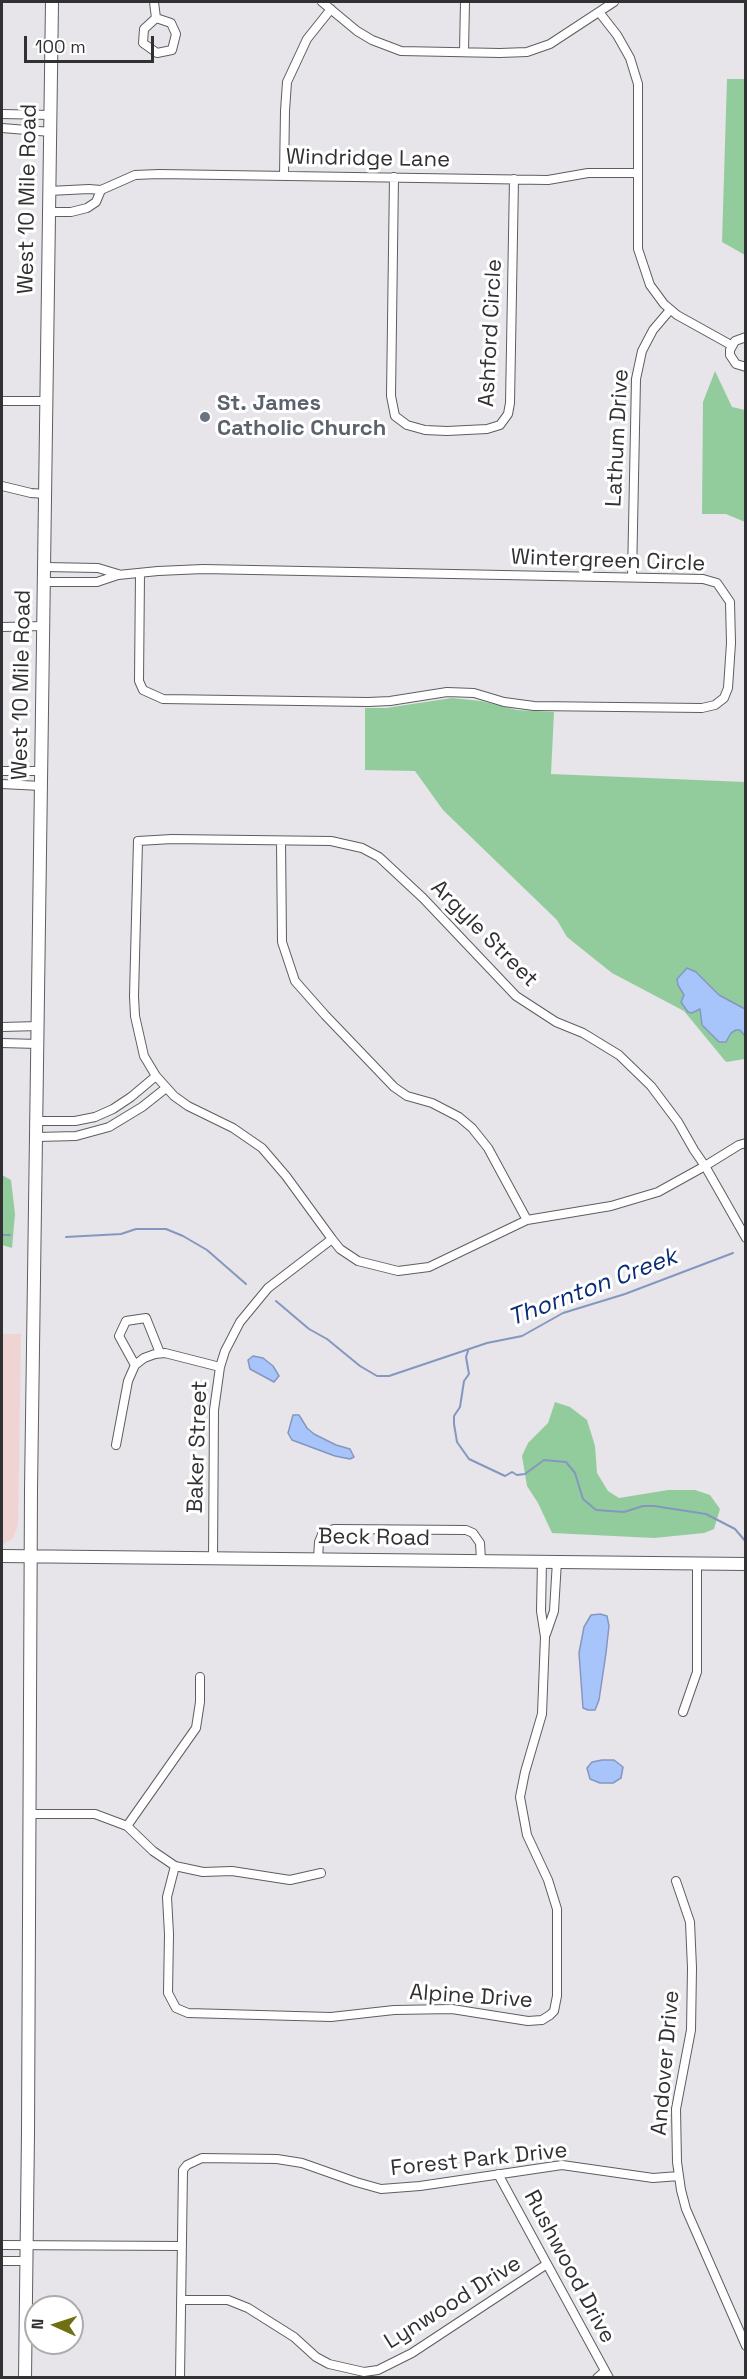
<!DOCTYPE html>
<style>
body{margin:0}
#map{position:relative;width:747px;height:2379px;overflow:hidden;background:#e7e4ea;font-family:"Space Grotesk",sans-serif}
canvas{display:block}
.frame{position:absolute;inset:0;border:3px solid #313032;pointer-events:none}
.north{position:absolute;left:24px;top:2295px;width:60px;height:60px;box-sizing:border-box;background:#fff;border:2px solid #adacad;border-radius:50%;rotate:273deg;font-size:16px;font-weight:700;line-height:24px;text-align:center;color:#313032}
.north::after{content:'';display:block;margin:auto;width:21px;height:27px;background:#707012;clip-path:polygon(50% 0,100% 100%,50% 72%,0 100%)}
.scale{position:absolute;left:24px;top:36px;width:130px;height:27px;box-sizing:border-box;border:3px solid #313032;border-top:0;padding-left:8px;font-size:18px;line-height:21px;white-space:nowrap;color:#313032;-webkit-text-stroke:4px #fff;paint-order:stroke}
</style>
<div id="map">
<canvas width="747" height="2379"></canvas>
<div class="frame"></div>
<div class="north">N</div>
<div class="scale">100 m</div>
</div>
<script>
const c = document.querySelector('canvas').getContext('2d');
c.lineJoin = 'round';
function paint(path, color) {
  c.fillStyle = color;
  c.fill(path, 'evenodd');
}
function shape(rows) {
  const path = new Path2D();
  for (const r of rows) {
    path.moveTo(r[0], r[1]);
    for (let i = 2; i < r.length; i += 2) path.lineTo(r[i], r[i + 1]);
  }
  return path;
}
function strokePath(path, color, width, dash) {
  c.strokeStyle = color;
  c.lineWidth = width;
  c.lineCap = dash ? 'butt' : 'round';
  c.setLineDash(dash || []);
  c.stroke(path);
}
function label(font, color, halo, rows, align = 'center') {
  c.font = font + ' "Space Grotesk",sans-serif';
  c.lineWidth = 6;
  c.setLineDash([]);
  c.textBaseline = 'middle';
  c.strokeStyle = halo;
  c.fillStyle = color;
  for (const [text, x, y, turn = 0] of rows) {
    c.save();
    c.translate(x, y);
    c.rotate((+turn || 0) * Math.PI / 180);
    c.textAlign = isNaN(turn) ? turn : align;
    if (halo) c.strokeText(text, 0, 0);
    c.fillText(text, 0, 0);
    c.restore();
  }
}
const commercial = shape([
 [2,1334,21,1334,18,1525,13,1538,2,1545]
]);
const green = shape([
 [727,79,745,79,745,255,722,242],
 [715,371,732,407,745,410,745,522,726,514,702,514,703,402],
 [452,698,481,701,517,710,554,712,551,774,745,782,745,1059,726,1062,684,1011,612,973,567,937,557,920,443,810,415,771,365,770,365,708,386,708],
 [2,1175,11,1180,15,1214,12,1248,2,1245],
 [555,1402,570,1407,587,1420,595,1446,597,1473,608,1491,619,1498,668,1490,695,1490,710,1495,720,1509,714,1529,704,1533,654,1538,552,1533,538,1503,527,1486,522,1456,528,1443,548,1423]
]);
const water = shape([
 [687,968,696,972,719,995,745,1009,745,1036,740,1030,736,1030,731,1033,726,1042,719,1042,702,1025,700,1009,692,1013,688,1012,681,1002,684,995,678,985,677,979,687,968],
 [253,1356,263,1358,273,1366,279,1376,274,1382,250,1369,248,1360,253,1356],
 [293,1415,299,1415,307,1428,314,1434,336,1445,350,1449,354,1457,350,1459,335,1456,292,1440,288,1433,293,1415],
 [600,1614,607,1616,609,1626,606,1653,599,1700,595,1710,588,1710,583,1708,579,1653,584,1627,591,1615,600,1614],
 [602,1760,614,1760,623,1767,621,1778,613,1783,600,1783,590,1779,587,1768,592,1762,602,1760]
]);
const stream = shape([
 [2,1235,10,1235],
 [66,1237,121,1234,136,1229,166,1229,183,1236,207,1250,246,1284],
 [276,1301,309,1329,327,1339,360,1366,377,1376,389,1376,487,1343,522,1336,563,1313,625,1294,733,1253],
 [468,1351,466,1357,469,1374,464,1381,460,1407,454,1416,454,1424,457,1442,469,1459,505,1476,512,1472,517,1475,525,1474,544,1460,566,1462,575,1473,583,1499,596,1510,624,1512,643,1506,654,1506,706,1514,735,1529,746,1542]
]);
const minor = shape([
 [154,2,156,18],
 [322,2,357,31,372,40,401,51,500,53,527,52,550,44,614,2],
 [599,12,617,35,630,58,638,84,638,249,650,285,664,304,677,315,731,345],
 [156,18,171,23,176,34,172,50,157,53,143,43,144,29,156,18],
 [464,52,465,2],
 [2,114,51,115],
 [2,128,51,132],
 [284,176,285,111,287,82,307,39,331,9],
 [394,177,391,396,395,416,407,425,425,430,447,431,487,429,500,425,508,414,510,403,514,179],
 [49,191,89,189,101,190,135,175,159,174,548,180,588,173,638,173],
 [49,212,71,212,87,208,96,202,101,190],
 [746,337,735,341,730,350,730,355,736,364,746,367],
 [2,401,46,401],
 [2,486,31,493,46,494],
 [45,567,98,568,118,574],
 [632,577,636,379,642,351,653,330,670,310],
 [45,582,97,582,118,575,158,571,203,569,703,579,717,583,730,602,731,643,728,688,724,698,715,705,702,708,534,706,504,702,474,693,447,692,390,701,368,702,163,699,143,690,139,681,140,573],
 [2,627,44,626],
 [2,771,41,771],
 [2,784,41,786],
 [281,841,282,942,295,981,325,1015,394,1087,407,1096,432,1103,459,1117,472,1128,488,1148,527,1220],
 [2,1027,39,1026],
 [2,1043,38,1044],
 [37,1121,75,1121,95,1117,113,1109,131,1097,156,1076],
 [37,1137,76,1136,109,1127,142,1107,166,1088],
 [746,1143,739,1145,705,1166,658,1192,611,1206,527,1220,429,1267,398,1271,358,1261,340,1249,332,1239,286,1176,262,1148,233,1128,188,1106,174,1096,156,1076,144,1056,135,1016,134,996,138,841,172,839,331,841,362,848,379,857,423,898,516,996,556,1022,583,1033,619,1055,651,1086,678,1122,694,1150,705,1166,721,1194,746,1238],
 [135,1365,119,1336,126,1321,146,1318,160,1353],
 [116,1445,128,1381,135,1365,144,1358,155,1354,165,1353,220,1367],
 [213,1558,214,1410,220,1367,225,1351,240,1322,268,1288,332,1239],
 [318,1559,319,1542,323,1532,334,1529,466,1530,473,1533,480,1543,481,1560],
 [546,1634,554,1611,557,1561],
 [683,1712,697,1672,697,1563],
 [30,1814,95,1814,127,1826,153,1851,175,1866,203,1872,232,1871,290,1880,321,1873],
 [127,1826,196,1728,200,1702,200,1677],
 [175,1866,167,1897,169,1934,168,1993,176,2008,188,2013,331,2017,394,2010,452,2009,528,2021,542,2020,550,2015,554,2011,557,1996,557,1909,548,1880,527,1835,520,1797,525,1772,542,1714,545,1637,541,1611,542,1561],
 [676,1881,690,1922,692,1968,691,2030,676,2109,677,2162,681,2190,686,2209,746,2346],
 [498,2174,609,2378],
 [2,2245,181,2246],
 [2,2261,26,2261],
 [181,2300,228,2300,248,2308,294,2337,316,2357,329,2364,364,2372,378,2370,412,2353,547,2264],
 [180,2378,183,2170,187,2165,202,2158,277,2159,302,2163,356,2182,381,2189,420,2186,562,2165,653,2178,679,2176],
 [597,2378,605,2371]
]);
const secondary = shape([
 [2,1556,746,1564],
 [25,2378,28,2133,31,1489,52,2]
]);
const markers = [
 [205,417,6,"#6b7280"]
];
const streetNames = [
 ["Windridge Lane",368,159,1],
 ["West 10 Mile Road",28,199,-89],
 ["Ashford Circle",491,333,-87],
 ["Lathum Drive",618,438,-87],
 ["Wintergreen Circle",608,561,2],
 ["West 10 Mile Road",22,685,-89],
 ["Argyle Street",484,934,45],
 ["Baker Street",198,1447,-88],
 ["Beck Road",374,1538,1],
 ["Alpine Drive",471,1997,4],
 ["Andover Drive",666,2063,-85],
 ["Forest Park Drive",479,2160,-6],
 ["Rushwood Drive",569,2267,62],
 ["Lynwood Drive",453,2303,-32]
];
const worshipNames = [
 ["St. James",217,404],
 ["Catholic Church",217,429]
];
const waterNames = [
 ["Thornton Creek",593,1288,-21]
];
paint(commercial, '#efd4d3');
paint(green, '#92cc9d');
paint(water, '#a7c4fb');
strokePath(water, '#8498bf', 1.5);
strokePath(stream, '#8498bf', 2);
strokePath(minor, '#5f5d62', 10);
strokePath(secondary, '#5f5d62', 14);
strokePath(minor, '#fff', 8);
strokePath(secondary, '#fff', 12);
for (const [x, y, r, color] of markers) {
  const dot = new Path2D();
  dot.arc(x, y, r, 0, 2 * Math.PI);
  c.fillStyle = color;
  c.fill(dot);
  strokePath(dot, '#fff', 2);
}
label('22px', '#313032', '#fff', streetNames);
label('bold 22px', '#5b616d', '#fff', worshipNames, 'left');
label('italic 24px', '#082c77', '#fff', waterNames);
</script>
